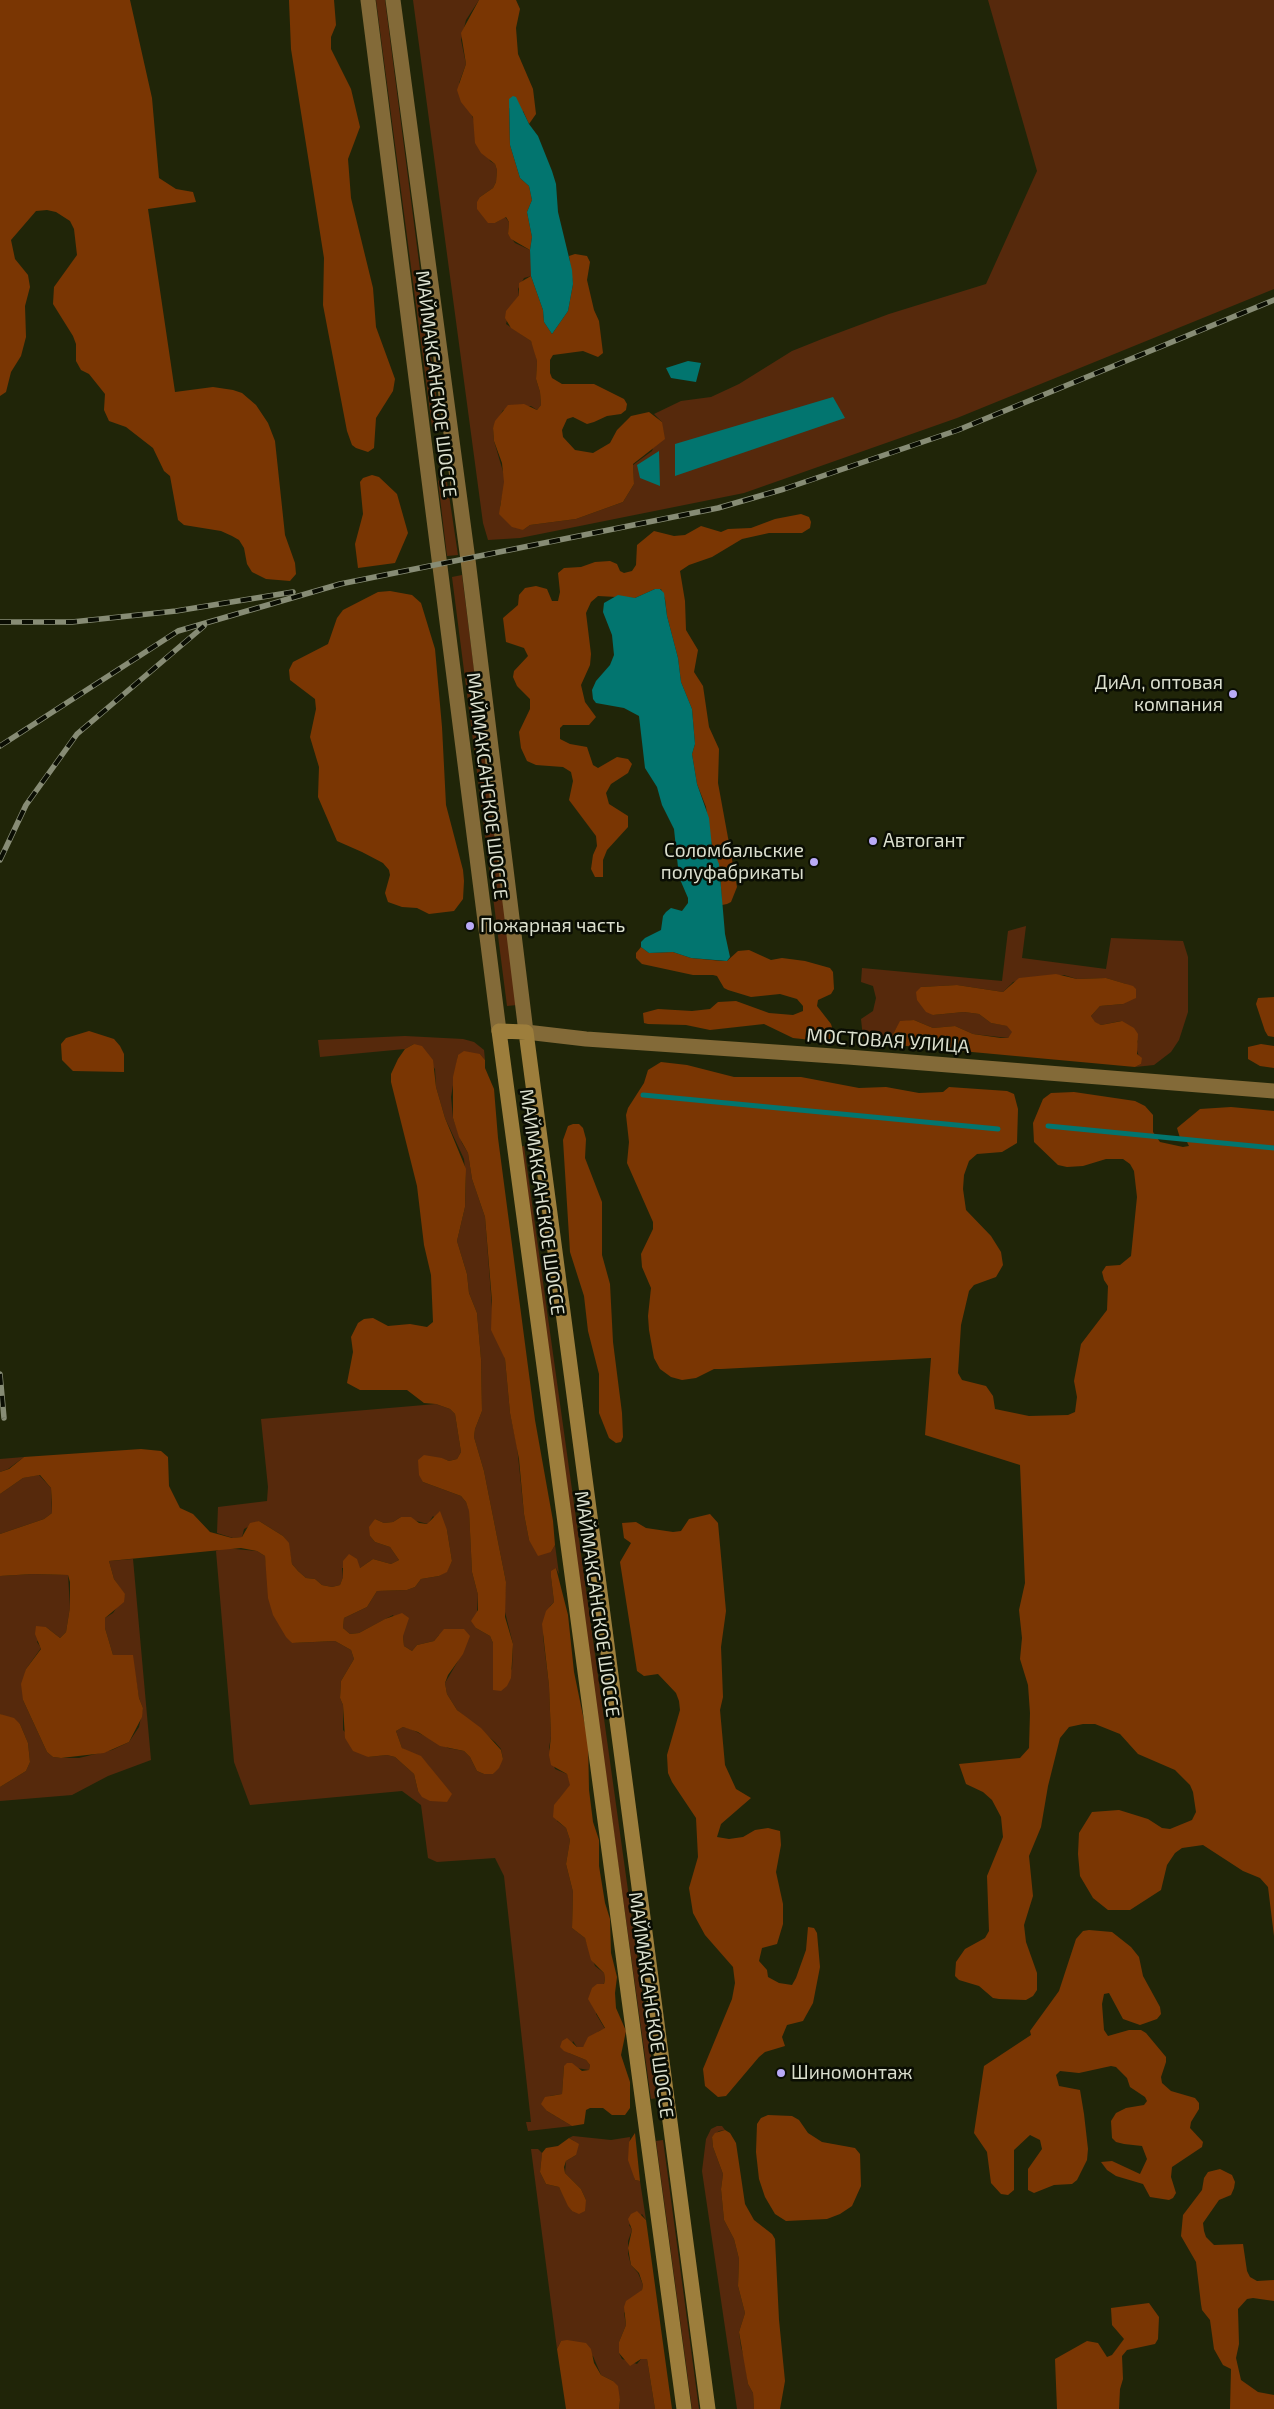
<!DOCTYPE html>
<meta charset="utf-8">
<style>
body{margin:0}
canvas{display:block;background:#202508}
</style>
<canvas width="1274" height="2409"></canvas>
<script>
const c = document.querySelector('canvas').getContext('2d');
c.lineJoin = 'round';
function paint(path, color) {
  c.fillStyle = color;
  c.fill(path, 'evenodd');
}
function shape(rows) {
  const path = new Path2D();
  for (const r of rows) {
    path.moveTo(r[0], r[1]);
    for (let i = 2; i < r.length; i += 2) path.lineTo(r[i], r[i + 1]);
  }
  return path;
}
function strokePath(path, color, width, dash) {
  c.strokeStyle = color;
  c.lineWidth = width;
  c.lineCap = dash ? 'butt' : 'round';
  c.setLineDash(dash || []);
  c.stroke(path);
}
function label(font, color, halo, rows, align = 'center') {
  c.font = font + ' "Exo 2",sans-serif';
  c.lineWidth = 5;
  c.setLineDash([]);
  c.textBaseline = 'middle';
  c.strokeStyle = halo;
  c.fillStyle = color;
  for (const [text, x, y, turn = 0] of rows) {
    c.save();
    c.translate(x, y);
    c.rotate((+turn || 0) * Math.PI / 180);
    c.textAlign = isNaN(turn) ? turn : align;
    if (halo) c.strokeText(text, 0, 0);
    c.fillText(text, 0, 0);
    c.restore();
  }
}
const green = shape([
 [376,0,385,0,440,424,432,427],
 [413,0,479,0,466,20,461,40,466,64,459,83,490,161,495,164,497,170,496,182,493,188,480,197,495,223,505,217,509,222,508,234,515,243,530,250,531,262,531,276,524,278,518,289,519,295,511,306,506,324,531,341,534,348,537,361,536,379,540,392,541,405,537,410,531,406,503,410,493,428,494,441,504,475,504,488,500,506,523,530,530,525,576,519,623,502,634,484,633,465,652,451,662,422,654,414,681,401,711,397,739,384,792,351,822,339,889,314,986,284,1037,171,988,0,1274,0,1274,289,957,418,744,493,520,538,488,540,483,523],
 [443,476,447,482,458,555,447,556,438,481],
 [462,575,517,1005,507,1006,452,577],
 [1026,926,1022,958,1106,969,1111,938,1183,941,1188,957,1188,1012,1179,1040,1171,1052,1154,1065,1135,1067,1141,1064,1136,1047,1138,1041,1121,1021,1101,1025,1095,1023,1091,1016,1100,1006,1123,1004,1126,984,1106,978,1077,979,1064,975,1034,977,1013,982,1003,992,957,985,921,987,933,1015,964,1012,979,1014,991,1023,1008,1026,1013,1032,1008,1038,973,1034,955,1026,933,1028,914,1020,900,1022,893,1034,896,1045,867,1041,863,1038,861,1019,873,1011,876,998,873,986,861,982,862,968,1002,981,1008,931],
 [405,1036,463,1039,474,1042,484,1050,485,1060,480,1054,458,1055,451,1097,453,1118,462,1143,468,1153,472,1179,485,1217,492,1308,505,1359,510,1413,517,1446,524,1514,529,1540,551,1552,555,1545,559,1574,556,1568,551,1577,554,1602,550,1606,543,1636,549,1686,551,1736,549,1748,555,1769,567,1774,571,1785,559,1799,557,1821,566,1828,570,1840,566,1864,573,1892,572,1928,585,1938,595,1966,604,1973,605,1979,596,2014,605,2029,599,2031,583,2047,577,2047,573,2041,569,2053,586,2060,590,2065,589,2070,564,2066,562,2094,550,2096,547,2111,572,2126,528,2131,526,2122,531,2122,504,1876,495,1858,437,1862,428,1858,421,1805,402,1791,250,1805,234,1762,216,1551,224,1548,257,1551,265,1556,271,1606,292,1643,335,1641,351,1650,354,1659,341,1681,340,1698,343,1705,343,1730,368,1757,387,1755,395,1757,414,1774,418,1791,447,1802,439,1780,428,1765,402,1748,396,1731,403,1727,411,1729,448,1748,464,1751,470,1757,477,1771,484,1774,493,1774,503,1759,501,1749,495,1742,457,1710,447,1694,445,1683,458,1661,439,1635,434,1641,417,1645,412,1651,404,1646,403,1636,393,1615,359,1633,350,1634,343,1628,344,1618,367,1607,377,1591,407,1590,415,1587,421,1579,439,1576,447,1571,452,1561,447,1530,433,1516,428,1524,401,1517,393,1522,384,1523,375,1519,370,1536,375,1542,390,1547,399,1560,391,1564,373,1559,360,1568,342,1568,343,1577,340,1585,332,1587,322,1585,315,1579,306,1578,298,1571,292,1564,288,1543,283,1536,259,1521,244,1529,242,1537,233,1538,217,1533,218,1507,267,1501,268,1487,261,1419,436,1404,450,1409,455,1414,461,1452,457,1459,449,1461,441,1458,423,1482,461,1496,466,1502,469,1510,472,1572,478,1595,476,1628,490,1636,493,1643,493,1690,512,1669,513,1644,504,1608,506,1582,484,1471,474,1437,475,1429,482,1411,481,1359,477,1313,469,1293,467,1274,457,1241,465,1207,466,1178,464,1159,445,1118,436,1087,435,1069,414,1044,405,1049,320,1057,318,1040],
 [524,1146,657,2098,651,2099,518,1147],
 [24,1457,8,1469,0,1472,0,1459],
 [39,1475,51,1488,52,1513,44,1519,0,1534,0,1494,23,1478],
 [133,1559,151,1760,108,1776,72,1795,0,1801,0,1787,26,1771,30,1762,28,1743,20,1724,0,1714,0,1576,33,1574,68,1575,70,1607,66,1632,60,1638,46,1627,37,1642,41,1648,26,1669,23,1700,47,1752,53,1757,60,1758,79,1758,112,1750,129,1742,139,1727,143,1708,139,1698,132,1655,113,1655,105,1628,105,1618,113,1613,125,1595,114,1579,109,1561],
 [717,2126,722,2126,725,2130,719,2131,712,2137,713,2147,723,2174,721,2189,724,2220,734,2239,739,2259,738,2286,745,2313,739,2332,741,2347,745,2360,748,2384,753,2393,754,2409,737,2409,702,2171,706,2139,711,2129],
 [573,2136,611,2140,630,2137,629,2154,635,2180,640,2181,646,2220,642,2214,629,2225,632,2230,628,2241,628,2254,631,2265,638,2273,643,2285,642,2290,624,2313,626,2325,619,2342,619,2353,622,2359,637,2364,641,2359,647,2359,655,2409,619,2409,620,2400,613,2381,601,2375,593,2356,561,2341,557,2349,531,2149,538,2149,542,2153,540,2172,546,2184,559,2187,572,2211,586,2200,581,2189,565,2173,566,2161,576,2155,574,2141,569,2138],
 [663,2140,699,2409,692,2409,656,2141]
]);
const forest = shape([
 [0,0,130,0,152,98,159,178,176,189,193,192,196,202,148,209,175,392,213,387,233,390,242,393,256,405,268,423,275,441,285,535,295,563,296,574,290,581,266,579,252,572,247,564,244,548,239,540,232,536,221,531,184,525,178,520,170,476,164,471,153,448,126,427,109,421,104,410,105,394,89,374,81,370,76,361,76,344,73,336,53,304,54,287,77,255,74,229,70,221,56,212,47,210,36,211,11,240,15,259,28,275,30,287,25,306,26,337,21,356,11,372,6,392,0,396],
 [289,0,334,0,336,25,331,37,331,49,351,89,360,127,348,159,351,198,373,288,376,327,395,379,393,391,376,418,374,448,368,452,356,448,352,445,347,431,323,305,324,258,291,49],
 [479,0,516,0,520,9,516,28,518,54,533,89,536,114,529,124,523,111,509,108,510,145,520,178,529,186,532,200,527,212,532,237,530,250,511,239,508,234,509,222,506,217,495,223,488,223,477,209,477,202,480,197,493,188,496,182,497,170,495,164,481,153,475,143,473,117,461,102,457,90,466,64,461,33],
 [575,254,587,256,590,262,587,280,594,310,599,321,603,353,598,357,583,351,553,355,550,360,550,373,552,378,562,384,594,384,624,399,627,404,626,410,621,414,607,416,594,422,587,424,573,417,567,419,562,430,563,437,575,450,593,453,610,443,617,430,631,416,649,412,662,422,665,439,633,464,634,484,623,502,576,519,530,525,523,530,512,527,499,514,504,482,502,463,494,441,493,428,495,421,508,405,524,404,537,410,541,405,540,392,536,379,537,361,531,341,511,328,505,318,506,311,519,295,519,283,531,276,543,310,544,322,552,334,568,311,573,284,569,256],
 [372,475,379,477,397,494,408,533,395,563,358,568,355,544,363,514,360,482,363,478],
 [801,514,809,517,811,522,810,528,802,533,769,533,742,539,712,557,689,565,680,571,685,601,686,630,698,650,694,672,703,686,709,727,719,749,718,783,737,887,731,902,727,904,722,905,720,870,711,841,706,807,697,784,692,754,695,744,692,709,681,682,678,658,667,616,665,599,661,589,655,589,635,598,598,596,591,602,586,613,591,654,590,665,581,685,585,702,596,717,589,725,563,725,560,728,560,739,570,744,587,747,593,765,598,768,617,757,628,759,632,764,628,773,611,784,606,793,609,804,628,816,628,827,607,850,603,860,603,877,595,877,591,869,593,855,597,846,596,836,569,800,573,781,571,772,563,767,536,765,527,761,521,748,519,732,530,709,530,699,517,686,513,677,514,671,528,656,524,648,506,642,503,618,518,605,519,595,525,588,536,586,547,589,552,601,558,601,560,592,558,573,564,568,581,567,595,562,610,561,617,564,620,571,624,573,632,571,636,565,637,545,654,531,674,536,685,535,701,526,721,532,728,529,751,528,775,519],
 [390,591,412,595,421,603,435,649,442,727,446,805,463,870,464,881,463,899,454,911,429,914,417,908,402,907,388,902,385,893,390,875,389,870,383,863,362,852,337,841,318,797,319,767,310,737,316,709,315,699,290,680,289,670,293,662,328,644,337,618,343,610,378,592],
 [641,947,649,953,673,952,691,958,722,961,727,961,738,951,749,950,771,960,782,958,805,961,830,968,833,972,834,989,831,994,818,1000,817,1006,831,1024,834,1034,831,1039,811,1040,793,1038,764,1024,710,1030,686,1025,648,1024,644,1023,643,1013,658,1009,692,1011,710,1009,718,1002,736,1001,769,1013,793,1015,803,1011,803,1006,797,999,780,994,751,997,728,990,724,988,717,976,713,975,693,975,642,964,636,958,636,953],
 [1056,974,1077,979,1106,978,1133,986,1136,989,1136,998,1123,1004,1100,1006,1091,1016,1095,1022,1101,1025,1122,1021,1134,1028,1138,1034,1137,1054,1142,1058,1141,1064,1135,1067,896,1045,893,1034,900,1021,914,1020,933,1028,955,1026,973,1034,1001,1038,1008,1038,1012,1032,1007,1026,991,1023,979,1014,964,1012,933,1015,926,1012,917,1000,916,992,921,987,957,985,1003,992,1019,978],
 [1274,997,1274,1037,1268,1036,1265,1031,1256,1004,1258,998],
 [89,1031,114,1039,120,1046,124,1054,124,1072,73,1071,62,1060,61,1044,66,1038],
 [414,1044,422,1046,433,1060,436,1087,445,1118,466,1169,465,1207,457,1241,467,1274,469,1293,477,1313,481,1359,482,1411,475,1429,474,1437,484,1471,506,1582,505,1617,513,1644,511,1678,507,1686,501,1691,493,1690,493,1643,490,1636,476,1628,471,1621,478,1610,478,1595,472,1572,469,1511,466,1502,461,1496,423,1482,419,1475,418,1460,424,1455,442,1458,449,1461,457,1459,461,1452,455,1414,450,1409,436,1404,424,1403,407,1390,360,1390,347,1383,353,1352,351,1337,358,1323,364,1319,373,1318,388,1326,410,1324,427,1327,433,1322,431,1275,424,1245,417,1186,391,1082,391,1074,398,1059,405,1049],
 [1261,1044,1274,1046,1274,1068,1260,1066,1248,1059,1248,1047],
 [464,1051,480,1054,485,1060,485,1068,494,1089,498,1138,535,1420,553,1521,555,1545,551,1552,538,1556,529,1540,524,1514,519,1459,510,1413,505,1359,491,1330,492,1301,485,1217,472,1179,468,1153,459,1137,453,1118,453,1077,458,1055],
 [661,1062,687,1065,734,1077,801,1077,859,1088,886,1087,919,1093,943,1092,949,1087,1007,1091,1014,1094,1018,1109,1017,1143,1002,1152,977,1154,969,1161,964,1175,963,1189,966,1210,991,1236,1001,1252,1003,1265,996,1277,974,1285,969,1291,961,1325,958,1373,962,1380,986,1386,993,1396,995,1409,1029,1416,1068,1415,1075,1412,1077,1397,1074,1381,1081,1344,1107,1310,1108,1286,1104,1280,1102,1272,1106,1266,1120,1265,1131,1256,1137,1197,1134,1171,1130,1164,1123,1159,1106,1159,1083,1166,1067,1167,1058,1165,1034,1142,1033,1123,1043,1099,1051,1093,1074,1092,1135,1101,1145,1106,1153,1115,1153,1132,1160,1142,1183,1147,1189,1146,1187,1142,1180,1138,1177,1128,1200,1109,1231,1107,1274,1111,1274,1936,1268,1887,1260,1878,1243,1871,1203,1845,1182,1848,1175,1853,1167,1865,1161,1890,1130,1910,1108,1910,1093,1898,1080,1876,1078,1854,1079,1833,1092,1812,1119,1810,1148,1819,1162,1828,1170,1829,1192,1820,1196,1812,1193,1792,1190,1785,1175,1770,1138,1754,1120,1734,1095,1724,1083,1724,1069,1727,1060,1738,1048,1786,1041,1827,1029,1856,1033,1896,1024,1925,1026,1942,1037,1973,1037,1990,1033,1996,1026,2000,999,1999,993,1998,979,1986,959,1980,955,1976,956,1962,965,1949,985,1938,989,1931,987,1876,1003,1837,1001,1817,992,1800,983,1792,966,1784,959,1764,1020,1758,1029,1748,1030,1713,1028,1685,1020,1659,1022,1638,1019,1610,1025,1583,1020,1465,925,1435,931,1358,721,1369,714,1369,696,1378,682,1380,671,1377,660,1369,654,1358,649,1330,648,1316,651,1288,642,1267,641,1254,653,1229,653,1222,627,1163,629,1142,626,1115,628,1108,644,1083,648,1070],
 [573,1124,579,1124,583,1128,586,1139,585,1158,602,1202,602,1255,610,1284,613,1342,622,1413,623,1437,621,1442,616,1443,609,1438,599,1413,599,1374,588,1331,584,1296,570,1252,563,1140,568,1126],
 [141,1449,161,1451,168,1457,169,1486,180,1508,193,1514,210,1532,232,1538,242,1537,250,1523,259,1521,283,1536,289,1543,292,1564,298,1571,306,1578,315,1579,322,1585,332,1587,340,1585,343,1577,343,1561,349,1554,357,1559,360,1568,373,1559,391,1564,399,1560,390,1547,375,1542,370,1536,369,1527,375,1519,384,1523,393,1522,401,1517,411,1517,419,1523,427,1524,440,1511,447,1530,452,1561,447,1572,439,1576,421,1579,415,1587,407,1590,377,1591,367,1607,344,1618,343,1628,350,1634,359,1633,385,1619,402,1613,409,1618,403,1636,404,1646,412,1651,417,1645,434,1641,444,1629,464,1629,470,1636,463,1654,448,1675,445,1683,447,1694,457,1710,481,1728,501,1750,503,1759,499,1768,493,1774,484,1774,477,1771,470,1757,464,1751,440,1746,418,1732,403,1727,396,1731,402,1748,421,1756,452,1794,447,1802,430,1801,422,1797,418,1791,414,1774,395,1757,387,1755,368,1757,353,1751,345,1738,343,1705,340,1698,341,1681,354,1659,351,1650,335,1641,292,1643,286,1637,273,1615,268,1598,265,1556,257,1551,241,1548,109,1561,114,1579,125,1594,124,1602,105,1618,105,1628,113,1655,133,1655,139,1698,143,1708,142,1717,129,1742,104,1753,61,1758,53,1757,47,1752,23,1700,21,1684,26,1669,41,1649,35,1634,36,1626,46,1627,60,1638,66,1632,70,1607,70,1582,68,1575,33,1574,0,1576,0,1534,44,1519,52,1513,52,1504,51,1488,40,1475,23,1478,0,1494,0,1472,9,1469,24,1457],
 [710,1514,718,1523,726,1611,721,1647,723,1697,720,1710,725,1765,736,1789,751,1798,721,1824,717,1837,729,1839,743,1837,755,1830,768,1828,780,1831,781,1845,776,1872,783,1904,783,1924,777,1944,762,1948,759,1961,767,1970,768,1977,779,1983,792,1985,796,1978,806,1950,808,1927,814,1928,817,1933,820,1967,813,2003,803,2021,787,2025,782,2037,785,2046,765,2052,759,2057,726,2096,718,2097,705,2086,703,2069,732,1999,735,1983,733,1967,705,1935,693,1913,689,1888,698,1857,696,1818,672,1782,668,1773,667,1755,680,1710,679,1701,676,1693,658,1674,644,1676,637,1671,620,1562,631,1543,624,1538,622,1523,636,1522,646,1528,673,1532,681,1531,689,1519],
 [556,1568,568,1615,574,1672,588,1740,589,1790,593,1822,599,1840,599,1866,605,1903,610,1919,611,1953,617,1977,615,1993,616,2008,626,2031,621,2055,630,2082,630,2108,625,2115,612,2115,603,2108,590,2108,586,2110,584,2124,572,2126,547,2111,541,2104,545,2097,562,2094,564,2066,567,2063,572,2063,582,2071,589,2070,590,2065,586,2060,564,2051,560,2047,562,2041,567,2038,577,2047,583,2047,588,2037,605,2028,588,1999,592,1988,597,1984,604,1984,605,1979,604,1973,591,1960,585,1938,572,1928,573,1892,566,1864,570,1840,566,1828,553,1817,554,1805,570,1785,567,1774,551,1765,549,1755,551,1736,549,1686,542,1624,546,1611,554,1602,551,1577,551,1571],
 [0,1714,14,1718,20,1724,28,1743,30,1762,26,1771,0,1787],
 [1089,1930,1112,1932,1131,1947,1139,1957,1143,1976,1160,2007,1161,2014,1157,2019,1140,2025,1123,2019,1109,1993,1104,1994,1102,2004,1104,2030,1108,2036,1129,2030,1141,2030,1146,2033,1166,2057,1166,2062,1161,2077,1162,2083,1171,2091,1195,2098,1199,2103,1199,2109,1191,2122,1190,2128,1203,2142,1202,2147,1172,2167,1171,2177,1176,2193,1173,2198,1169,2200,1150,2197,1143,2184,1116,2176,1107,2170,1101,2162,1112,2161,1140,2174,1147,2159,1142,2146,1124,2144,1116,2142,1112,2138,1111,2121,1116,2113,1126,2108,1144,2105,1147,2101,1145,2097,1130,2087,1127,2078,1116,2067,1111,2066,1079,2073,1060,2071,1056,2075,1059,2086,1080,2090,1084,2114,1088,2149,1087,2160,1077,2180,1072,2184,1054,2185,1034,2193,1028,2190,1028,2169,1042,2149,1040,2140,1030,2135,1014,2150,1014,2190,1008,2195,1001,2194,991,2183,987,2152,974,2133,984,2066,1031,2035,1030,2031,1059,1991,1076,1939,1083,1931],
 [768,2115,792,2116,799,2120,808,2133,822,2142,855,2148,860,2154,861,2186,852,2206,840,2214,827,2219,786,2221,775,2214,765,2197,759,2179,756,2152,757,2124,761,2118],
 [725,2130,730,2133,736,2143,745,2204,754,2220,772,2234,775,2239,779,2320,785,2381,780,2409,754,2409,753,2393,748,2384,739,2332,745,2313,738,2286,739,2259,734,2239,724,2220,721,2189,723,2174,713,2147,712,2137,715,2133],
 [635,2133,640,2181,635,2180,628,2160,629,2142],
 [569,2138,579,2144,576,2155,566,2161,564,2167,565,2173,581,2189,586,2200,585,2211,579,2214,572,2211,568,2206,559,2187,546,2184,540,2172,542,2153,546,2148,558,2146],
 [1220,2169,1232,2175,1235,2182,1234,2188,1231,2195,1219,2200,1203,2223,1204,2231,1206,2237,1214,2245,1243,2244,1247,2271,1250,2277,1257,2281,1274,2280,1274,2301,1253,2298,1247,2299,1238,2309,1239,2344,1236,2358,1241,2380,1258,2392,1274,2395,1274,2409,1230,2409,1231,2369,1223,2365,1214,2349,1210,2320,1202,2310,1201,2304,1196,2262,1181,2236,1183,2215,1202,2190,1204,2178,1208,2172],
 [637,2211,646,2220,672,2409,655,2409,647,2359,641,2359,630,2366,619,2353,619,2342,626,2325,624,2307,626,2301,642,2290,643,2285,639,2273,631,2265,628,2248,632,2230,628,2219,631,2214],
 [1149,2303,1159,2317,1158,2339,1155,2344,1127,2350,1122,2356,1123,2379,1120,2389,1119,2409,1057,2409,1055,2359,1087,2341,1098,2343,1107,2357,1112,2355,1124,2339,1112,2325,1111,2308],
 [567,2340,586,2343,591,2349,594,2363,601,2375,613,2381,618,2386,620,2400,619,2409,566,2409,557,2349,561,2341]
]);
const water = shape([
 [513,96,516,97,529,124,538,136,552,171,556,184,558,212,572,270,573,284,568,311,552,334,544,322,543,310,531,276,530,250,532,237,527,212,532,200,529,186,520,178,510,145,509,99],
 [688,361,701,363,696,382,671,378,666,368],
 [833,397,845,418,675,476,675,444],
 [659,451,660,486,640,478,637,465],
 [655,589,660,589,664,593,667,616,678,658,681,682,692,709,695,744,692,754,697,784,709,818,712,847,719,864,725,934,730,957,727,961,691,958,673,952,649,953,641,947,641,942,645,938,661,930,663,916,666,912,671,908,682,911,688,903,688,898,679,877,674,829,662,805,657,787,645,768,639,716,624,708,596,703,593,699,592,690,596,681,610,665,614,655,612,635,603,612,604,603,618,595,635,598]
]);
const stream = shape([
 [643,1095,998,1129],
 [1048,1126,1274,1148]
]);
const secondary = shape([
 [368,0,499,1031],
 [393,0,468,560,526,1032,586,1039,848,1057,1274,1091]
]);
const primary = shape([
 [684,2409,499,1031,526,1032,708,2409]
]);
const rail = shape([
 [0,622,72,622,176,611,293,592],
 [0,746,178,631,340,584,718,508,784,489,958,430,1274,300],
 [0,860,26,805,77,734,204,626],
 [0,1374,4,1418]
]);
const markers = [
 [1233,694,5,"#b9aaf7"],
 [873,841,5,"#b9aaf7"],
 [814,862,5,"#b9aaf7"],
 [470,926,5,"#b9aaf7"],
 [781,2073,5,"#b9aaf7"]
];
const streetNames = [
 ["МАЙМАКСАНСКОЕ ШОССЕ",436,384,83],
 ["МАЙМАКСАНСКОЕ ШОССЕ",487,786,83],
 ["МОСТОВАЯ УЛИЦА",888,1041,4],
 ["МАЙМАКСАНСКОЕ ШОССЕ",542,1202,82],
 ["МАЙМАКСАНСКОЕ ШОССЕ",597,1604,82],
 ["МАЙМАКСАНСКОЕ ШОССЕ",651,2005,82]
];
const poiNames = [
 ["ДиАл, оптовая",1223,683,"right"],
 ["компания",1223,705,"right"],
 ["Автогант",883,841],
 ["Соломбальские",804,851,"right"],
 ["полуфабрикаты",804,873,"right"],
 ["Пожарная часть",480,926],
 ["Шиномонтаж",791,2073]
];
paint(green, '#56290c');
paint(forest, '#7a3603');
paint(water, '#02756f');
strokePath(stream, '#02756f', 5);
strokePath(secondary, '#836a38', 15);
strokePath(primary, '#9d7e3c', 15);
strokePath(rail, '#878c75', 5.5);
strokePath(rail, '#0a0d03', 4, [11]);
for (const [x, y, r, color] of markers) {
  const dot = new Path2D();
  dot.arc(x, y, r, 0, 2 * Math.PI);
  c.fillStyle = color;
  c.fill(dot);
  strokePath(dot, '#0a0d03', 2);
}
label('19px', '#dbdfce', '#0a0d03', streetNames);
label('19px', '#dbdfce', '#0a0d03', poiNames, 'left');
</script>
